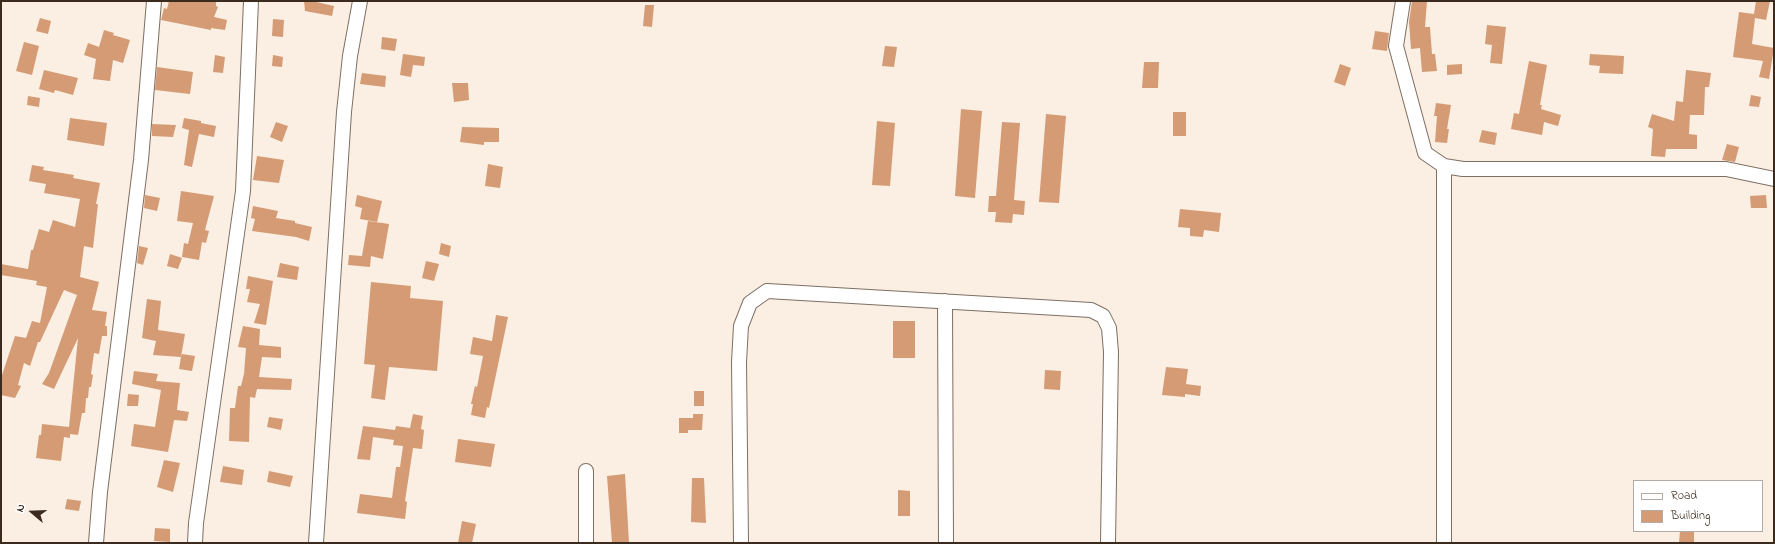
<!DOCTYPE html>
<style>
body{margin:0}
#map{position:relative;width:1775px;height:544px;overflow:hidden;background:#faefe2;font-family:"Indie Flower",sans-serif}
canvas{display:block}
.frame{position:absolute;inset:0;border:2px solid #3b2a1e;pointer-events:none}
.legend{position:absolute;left:1633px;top:480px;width:130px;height:52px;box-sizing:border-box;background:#fff;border:1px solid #b1aaa5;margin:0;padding:5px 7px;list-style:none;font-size:12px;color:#3b2a1e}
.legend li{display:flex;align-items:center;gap:8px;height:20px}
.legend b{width:20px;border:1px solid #b1aaa5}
.north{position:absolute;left:12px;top:492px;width:40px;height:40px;-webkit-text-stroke:3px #fff;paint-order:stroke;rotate:289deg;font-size:11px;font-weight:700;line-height:16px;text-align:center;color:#3b2a1e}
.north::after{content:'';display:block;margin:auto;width:14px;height:18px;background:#3b2a1e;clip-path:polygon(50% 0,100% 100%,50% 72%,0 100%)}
</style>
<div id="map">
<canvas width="1775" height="544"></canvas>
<div class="frame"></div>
<ul class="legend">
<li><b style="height:5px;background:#fff"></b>Road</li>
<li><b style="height:11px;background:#d49b75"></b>Building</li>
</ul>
<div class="north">N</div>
</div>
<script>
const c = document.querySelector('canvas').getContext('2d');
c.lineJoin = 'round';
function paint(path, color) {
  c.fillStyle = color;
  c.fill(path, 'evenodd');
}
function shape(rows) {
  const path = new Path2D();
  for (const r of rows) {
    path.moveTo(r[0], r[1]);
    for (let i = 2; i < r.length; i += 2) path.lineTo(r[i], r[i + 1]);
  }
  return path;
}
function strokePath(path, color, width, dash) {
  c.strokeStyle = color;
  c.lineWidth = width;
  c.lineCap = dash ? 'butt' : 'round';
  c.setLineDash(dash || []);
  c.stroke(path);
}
const building = shape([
 [169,1,216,1,216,6,218,7,214,17,227,20,225,30,211,28,211,30,161,20,164,8,167,9],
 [304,1,312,1,334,6,332,16,305,11],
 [1412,1,1427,1,1425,27,1430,27,1432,54,1435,54,1437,71,1422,72,1420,48,1411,49,1409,22],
 [1756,1,1770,1,1766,20,1755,18,1752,44,1774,48,1769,79,1759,77,1763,61,1733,57,1739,12,1754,14],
 [645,5,654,5,652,27,643,26],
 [40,18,51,21,48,34,36,31],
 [273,19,284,20,283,37,272,36],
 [1487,25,1506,27,1502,64,1490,63,1492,45,1485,44],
 [104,30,114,33,113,35,130,40,123,63,113,60,110,81,93,79,96,59,84,55,88,43,99,47],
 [1375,31,1389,33,1387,51,1372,49],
 [382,37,397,39,395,51,381,49],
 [24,42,39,46,32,75,16,71],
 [885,46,897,47,894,67,882,66],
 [403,54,425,57,424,66,413,65,411,77,400,75],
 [1590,54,1624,56,1623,74,1599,73,1600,66,1589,65],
 [215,55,225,57,223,73,213,72],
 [273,55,283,57,282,67,272,66],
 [1529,61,1547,65,1540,105,1542,105,1541,109,1561,115,1558,126,1544,122,1542,135,1511,129,1514,113,1519,114],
 [1144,62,1159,62,1158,88,1142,88],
 [1340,64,1351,68,1345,86,1334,82],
 [1462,64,1462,74,1447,75,1447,65],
 [157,67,193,72,190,94,155,90],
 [44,70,78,78,73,95,55,90,54,93,39,89],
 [1686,70,1711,73,1709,87,1705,87,1704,115,1690,115,1689,134,1697,135,1697,149,1666,149,1665,157,1651,156,1653,129,1648,127,1652,114,1674,121,1676,101,1683,102],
 [362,73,386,76,385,87,360,84],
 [452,83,468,83,469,100,454,102],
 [1751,95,1761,97,1759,107,1749,106],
 [28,96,40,98,39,107,27,105],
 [1436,103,1451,105,1447,129,1449,129,1447,143,1435,142,1437,116,1434,116],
 [961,109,982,111,975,198,955,196],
 [1173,112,1186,112,1186,136,1173,136],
 [1046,114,1066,116,1059,203,1039,202],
 [70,118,107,123,104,146,67,140],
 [184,118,201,121,201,123,216,126,214,137,199,134,192,167,184,165,189,130,182,128],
 [877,121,895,123,890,186,872,185],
 [276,122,288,126,282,142,270,137],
 [1002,122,1020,123,1014,200,1025,201,1024,215,1013,214,1012,223,995,222,996,212,988,212,989,196,996,196],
 [152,124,176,125,173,137,152,136],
 [462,127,499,128,499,142,484,142,484,145,460,142],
 [1482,130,1497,133,1495,145,1479,142],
 [1727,144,1739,147,1735,162,1722,160],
 [257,156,284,160,279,183,253,180],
 [488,164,503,167,500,188,485,186],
 [32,165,44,167,43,170,74,175,73,178,100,183,96,204,98,204,93,248,84,246,80,277,99,282,92,310,107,312,105,326,107,326,107,336,102,336,99,354,94,353,91,374,93,375,91,387,89,387,88,398,86,398,85,413,82,413,78,435,70,434,70,438,64,437,61,461,36,458,39,435,41,435,42,424,69,427,78,338,54,389,42,384,49,373,77,295,64,290,40,342,38,342,30,366,24,363,18,385,21,386,15,398,1,395,1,378,15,336,26,338,32,321,40,323,47,287,36,285,37,281,1,275,1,264,28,269,31,250,33,250,39,229,49,232,53,220,75,227,80,199,44,193,46,184,29,181],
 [181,191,214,196,205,230,209,231,206,243,202,242,199,260,182,257,184,243,188,244,193,223,177,221],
 [145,195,160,198,157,211,144,208],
 [357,195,382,201,377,222,360,219,362,208,355,206],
 [1766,195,1767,208,1751,208,1750,196],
 [253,206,278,211,276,218,295,221,295,223,312,227,309,241,296,237,252,231,255,219,251,218],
 [1180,209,1221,213,1219,232,1204,230,1203,237,1190,236,1190,228,1178,227],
 [368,221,389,224,383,259,371,256,370,267,348,265,349,255,362,256],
 [441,243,451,246,449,257,439,254],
 [139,246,148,248,143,265,137,263],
 [170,254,182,258,178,269,167,266],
 [426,261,439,264,434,281,422,278],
 [280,263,299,267,297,280,277,277],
 [248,276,273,281,266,325,254,323,260,304,247,302,250,289,246,289],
 [371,282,411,286,410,298,443,301,437,371,389,367,385,400,371,398,375,365,364,364],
 [147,299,161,301,158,330,185,334,181,357,182,354,195,356,192,371,179,369,181,357,153,355,156,341,142,338],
 [496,315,508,317,489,408,487,407,485,418,471,415,473,404,471,404,475,386,477,387,483,356,470,354,473,337,492,341],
 [893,321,915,321,915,358,893,358],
 [243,326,260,329,259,345,281,347,281,358,262,357,259,377,292,379,291,390,257,389,255,398,250,397,249,442,229,441,230,408,235,408,238,386,241,386,244,374,246,348,238,347],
 [1166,367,1188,369,1186,384,1201,386,1200,396,1185,394,1185,397,1162,395],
 [1045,370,1061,371,1060,390,1044,389],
 [134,371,158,374,156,381,180,383,177,410,189,412,187,421,174,420,168,452,131,446,134,424,155,427,161,390,132,384],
 [694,391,704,391,704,406,694,406],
 [128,394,139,395,138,406,127,406],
 [413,414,423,416,421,429,424,430,422,449,413,448,405,501,407,502,405,519,357,513,360,494,392,498,396,467,400,467,403,446,393,445,394,440,373,437,370,460,357,459,363,426,395,430,396,426,410,428],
 [693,414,703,414,702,430,688,430,688,433,679,433,679,418,693,418],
 [269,417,283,419,281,430,267,427],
 [458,439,495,444,491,467,455,462],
 [164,460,180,463,173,492,157,487],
 [223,466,244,470,242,485,220,482],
 [269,471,293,476,290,487,267,482],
 [625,474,629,543,612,543,607,476],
 [692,478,704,478,706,523,691,522],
 [898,490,910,491,910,516,898,516],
 [67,499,81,501,79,511,65,509],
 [462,521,476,524,472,543,458,543],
 [155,528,170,529,170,542,154,541],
 [1680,531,1694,531,1694,543,1679,543]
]);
const minor = shape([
 [1403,1,1396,46,1425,153,1444,166,1463,169,1726,169,1774,179],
 [1444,166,1444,543],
 [945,301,946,543],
 [96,543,100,492,141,160,154,1],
 [195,543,196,523,243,191,251,1],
 [316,543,344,112,350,56,360,1],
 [586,543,586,471],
 [741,543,739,362,741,326,750,303,767,291,1091,310,1103,316,1109,328,1111,352,1108,543]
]);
paint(building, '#d49b75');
strokePath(minor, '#7e6f63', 16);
strokePath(minor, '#fff', 14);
</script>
